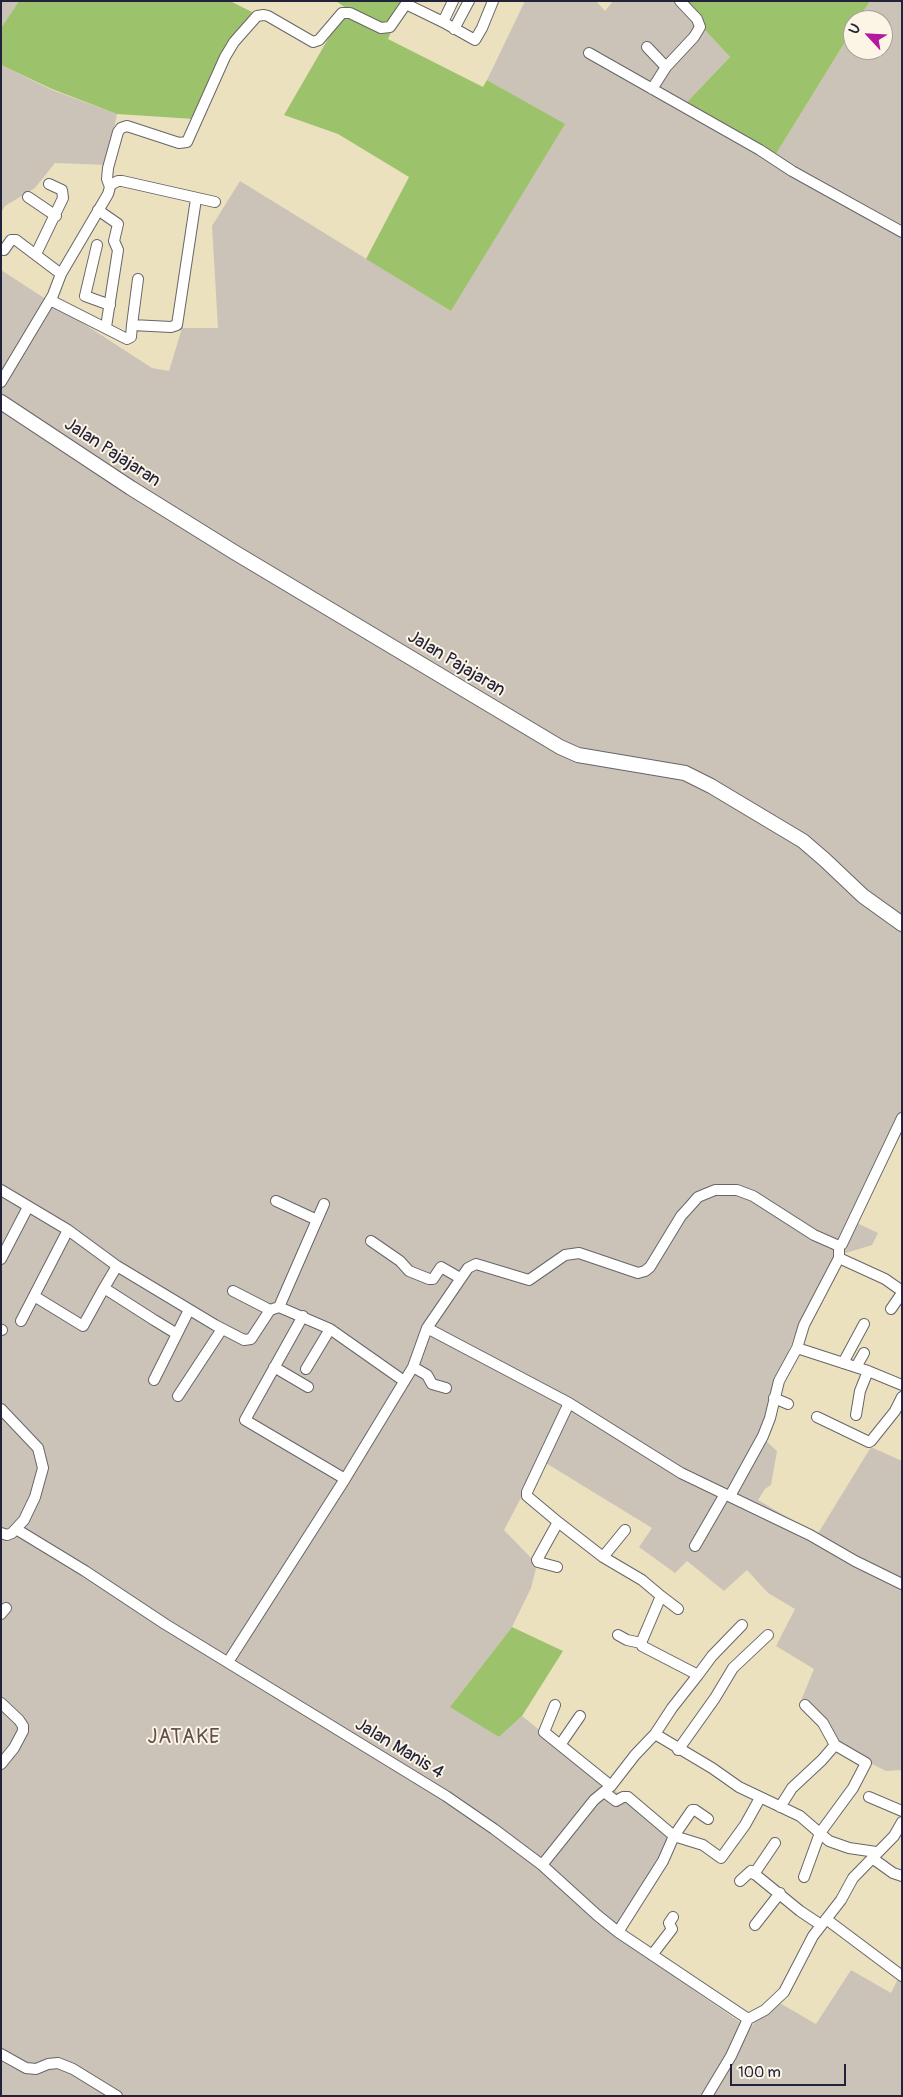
<!DOCTYPE html>
<style>
body{margin:0}
#map{position:relative;width:903px;height:2097px;overflow:hidden;background:#ebe1bf;font-family:Pangolin,sans-serif}
canvas{display:block}
.frame{position:absolute;inset:0;border:2px solid #22223b;pointer-events:none}
.north{position:absolute;left:843px;top:10px;width:50px;height:50px;box-sizing:border-box;background:#fcf5e5;border:1px solid #a5a1a1;border-radius:50%;rotate:295deg;font-size:14px;font-weight:700;line-height:20px;text-align:center;color:#22223b}
.north::after{content:'';display:block;margin:auto;width:18px;height:22px;background:#b5179e;clip-path:polygon(50% 0,100% 100%,50% 72%,0 100%)}
.scale{position:absolute;left:730px;top:2064px;width:116px;height:22px;box-sizing:border-box;border:2px solid #22223b;border-top:0;padding-left:6px;font-size:15px;line-height:18px;white-space:nowrap;color:#22223b;-webkit-text-stroke:4px #fcf5e5;paint-order:stroke}
</style>
<div id="map">
<canvas width="903" height="2097"></canvas>
<div class="frame"></div>
<div class="north">U</div>
<div class="scale">100 m</div>
</div>
<script>
const c = document.querySelector('canvas').getContext('2d');
c.lineJoin = 'round';
function paint(path, color) {
  c.fillStyle = color;
  c.fill(path, 'evenodd');
}
function shape(rows) {
  const path = new Path2D();
  for (const r of rows) {
    path.moveTo(r[0], r[1]);
    for (let i = 2; i < r.length; i += 2) path.lineTo(r[i], r[i + 1]);
  }
  return path;
}
function strokePath(path, color, width, dash) {
  c.strokeStyle = color;
  c.lineWidth = width;
  c.lineCap = dash ? 'butt' : 'round';
  c.setLineDash(dash || []);
  c.stroke(path);
}
function label(font, color, halo, rows, align = 'center') {
  c.font = font + ' Pangolin,sans-serif';
  c.lineWidth = 4;
  c.setLineDash([]);
  c.textBaseline = 'middle';
  c.strokeStyle = halo;
  c.fillStyle = color;
  for (const [text, x, y, turn = 0] of rows) {
    c.save();
    c.translate(x, y);
    c.rotate((+turn || 0) * Math.PI / 180);
    c.textAlign = isNaN(turn) ? turn : align;
    if (halo) c.strokeText(text, 0, 0);
    c.fillText(text, 0, 0);
    c.restore();
  }
}
const industrial = shape([
 [1,1,19,1,1,28],
 [525,1,596,1,605,11,613,1,678,1,730,57,686,103,776,154,853,29,853,50,883,50,883,20,858,20,870,1,902,1,902,1124,857,1223,878,1233,872,1245,836,1256,794,1337,775,1388,765,1440,777,1451,771,1485,765,1489,758,1500,817,1535,871,1447,902,1461,902,1770,886,1771,836,1746,824,1723,800,1703,814,1669,776,1646,795,1609,768,1593,747,1570,724,1591,687,1561,675,1573,639,1547,652,1528,541,1460,504,1530,537,1564,531,1588,512,1627,451,1706,499,1737,522,1716,674,1838,617,1937,750,2029,758,2017,778,2002,816,2024,851,1970,891,1993,901,1973,902,2096,1,2096,1,270,152,368,169,371,182,328,218,328,212,226,240,181,451,311,564,124,487,80],
 [1,65,52,90,117,114,107,165,55,163,35,188,5,206,1,213]
]);
const green = shape([
 [19,1,230,1,252,12,219,61,194,119,117,114,52,89,1,65,1,28],
 [336,1,405,1,388,39,483,87,487,80,565,124,451,311,366,259,409,177,338,134,284,115,346,8],
 [678,1,870,1,858,20,853,20,853,29,776,154,686,103,730,57],
 [512,1627,563,1651,522,1716,499,1737,450,1707]
]);
const minor = shape([
 [406,4,443,22,453,1],
 [443,22,475,40,482,28,493,1],
 [454,29,469,1],
 [647,47,666,67],
 [589,53,760,150,792,171,902,232],
 [652,89,666,67,694,37,700,27,697,19,680,1],
 [110,185,118,181,122,181,215,202],
 [28,197,56,216],
 [98,210,118,224,114,241,118,250,106,327],
 [97,245,85,296,110,305],
 [4,250,11,240,16,240,61,274],
 [36,254,63,198,62,190,49,184],
 [50,300,127,339,131,337,132,325,171,327,177,325,196,199],
 [132,325,138,279],
 [1,382,53,295,61,274,108,194,110,187,107,179,108,168,118,132,121,128,127,126,179,143,187,142,225,57,234,42,257,16,264,15,268,16,313,42,319,40,342,13,350,13,381,28,390,27,408,1],
 [1,1190,68,1230,117,1266,215,1325,244,1340,251,1339,270,1310,279,1307,330,1329,404,1381],
 [276,1201,317,1220],
 [371,1241,400,1261,409,1271,429,1279,433,1279,441,1267,460,1278],
 [839,1258,885,1279,902,1291],
 [1,1259,28,1207],
 [117,1266,104,1288,154,1320,177,1334,189,1310],
 [233,1291,270,1310],
 [34,1296,83,1326,104,1288],
 [279,1307,324,1204],
 [891,1309,902,1293],
 [303,1316,245,1420,345,1479],
 [21,1321,68,1230],
 [427,1328,569,1403,681,1473,810,1535,855,1561,902,1584],
 [1,1330,2,1330],
 [797,1348,868,1371,902,1385],
 [843,1363,864,1324],
 [274,1367,308,1387],
 [413,1367,427,1375,432,1384,446,1388],
 [856,1367,864,1353],
 [306,1369,330,1329],
 [154,1380,177,1334],
 [178,1396,222,1329],
 [774,1398,788,1404],
 [1,1409,38,1448,43,1468,35,1497,24,1520,12,1533,7,1535,1,1533],
 [856,1415,860,1391,868,1371],
 [817,1417,869,1442,871,1441,895,1411,902,1397],
 [730,1496,763,1436,770,1418,779,1381,797,1348,804,1325,839,1258,839,1246],
 [16,1529,85,1571,165,1624,446,1796,494,1829,542,1865,597,1915,618,1932,748,2019],
 [695,1546,725,1494],
 [603,1557,625,1530],
 [557,1567,538,1562,537,1560,558,1522,527,1496,527,1492,569,1403],
 [661,1596,678,1609],
 [1,1614,6,1608],
 [618,1635,627,1640,641,1643],
 [228,1662,345,1479,413,1367,427,1328,468,1268,476,1264,529,1280,565,1255,579,1253,632,1271,638,1273,645,1271,650,1267,681,1216,691,1205,698,1197,715,1190,737,1190,753,1196,814,1235,839,1246,842,1244,902,1118],
 [698,1675,712,1656,742,1625],
 [1,1703,19,1720,23,1726,23,1731,14,1748,1,1764],
 [555,1705,544,1732,611,1786],
 [655,1734,712,1768,739,1787,800,1816,829,1841,849,1848,876,1852],
 [560,1745,580,1716],
 [678,1750,715,1698,733,1668,768,1635],
 [604,1792,616,1801,623,1797,628,1797,674,1836,703,1845,721,1858,745,1825,760,1798],
 [869,1797,902,1811],
 [780,1807,792,1788,822,1760,835,1745],
 [872,1858,893,1873,902,1876],
 [542,1865,594,1800,611,1786,635,1755,655,1734,672,1708,698,1675,642,1646,641,1643,661,1596,642,1580,603,1557,558,1522],
 [754,1874,775,1843],
 [804,1877,820,1833,853,1788,866,1763,835,1745,823,1723,805,1705],
 [740,1881,751,1871,800,1911,821,1925],
 [826,1919,902,1976],
 [755,1925,780,1893],
 [618,1932,663,1861,674,1836,692,1810,695,1810,708,1819],
 [652,1955,672,1929,669,1923,673,1917],
 [748,2019,765,2010,784,1992,813,1936,841,1900,853,1878,894,1836,902,1822],
 [1,2054,26,2068,36,2069,48,2064,58,2063,73,2069,117,2096],
 [707,2096,731,2056,748,2019]
]);
const major = shape([
 [1,402,131,488,234,552,560,747,578,755,685,773,711,786,803,841,825,860,863,896,902,924]
]);
const streetNames = [
 ["Jalan Pajajaran",112,453,33],
 ["Jalan Pajajaran",456,664,31],
 ["Jalan Manis 4",399,1749,31]
];
const quarterNames = [
 ["JATAKE",184,1738]
];
paint(industrial, '#cbc3b8');
paint(green, '#9dc26c');
strokePath(minor, '#686569', 12);
strokePath(major, '#686569', 16);
strokePath(minor, '#fff', 10);
strokePath(major, '#fff', 14);
label('18px', '#22223b', '#fcf5e5', streetNames);
c.letterSpacing = '1px';
label('20px', '#604d4e', '#fcf5e5', quarterNames);
c.letterSpacing = '0px';
</script>
